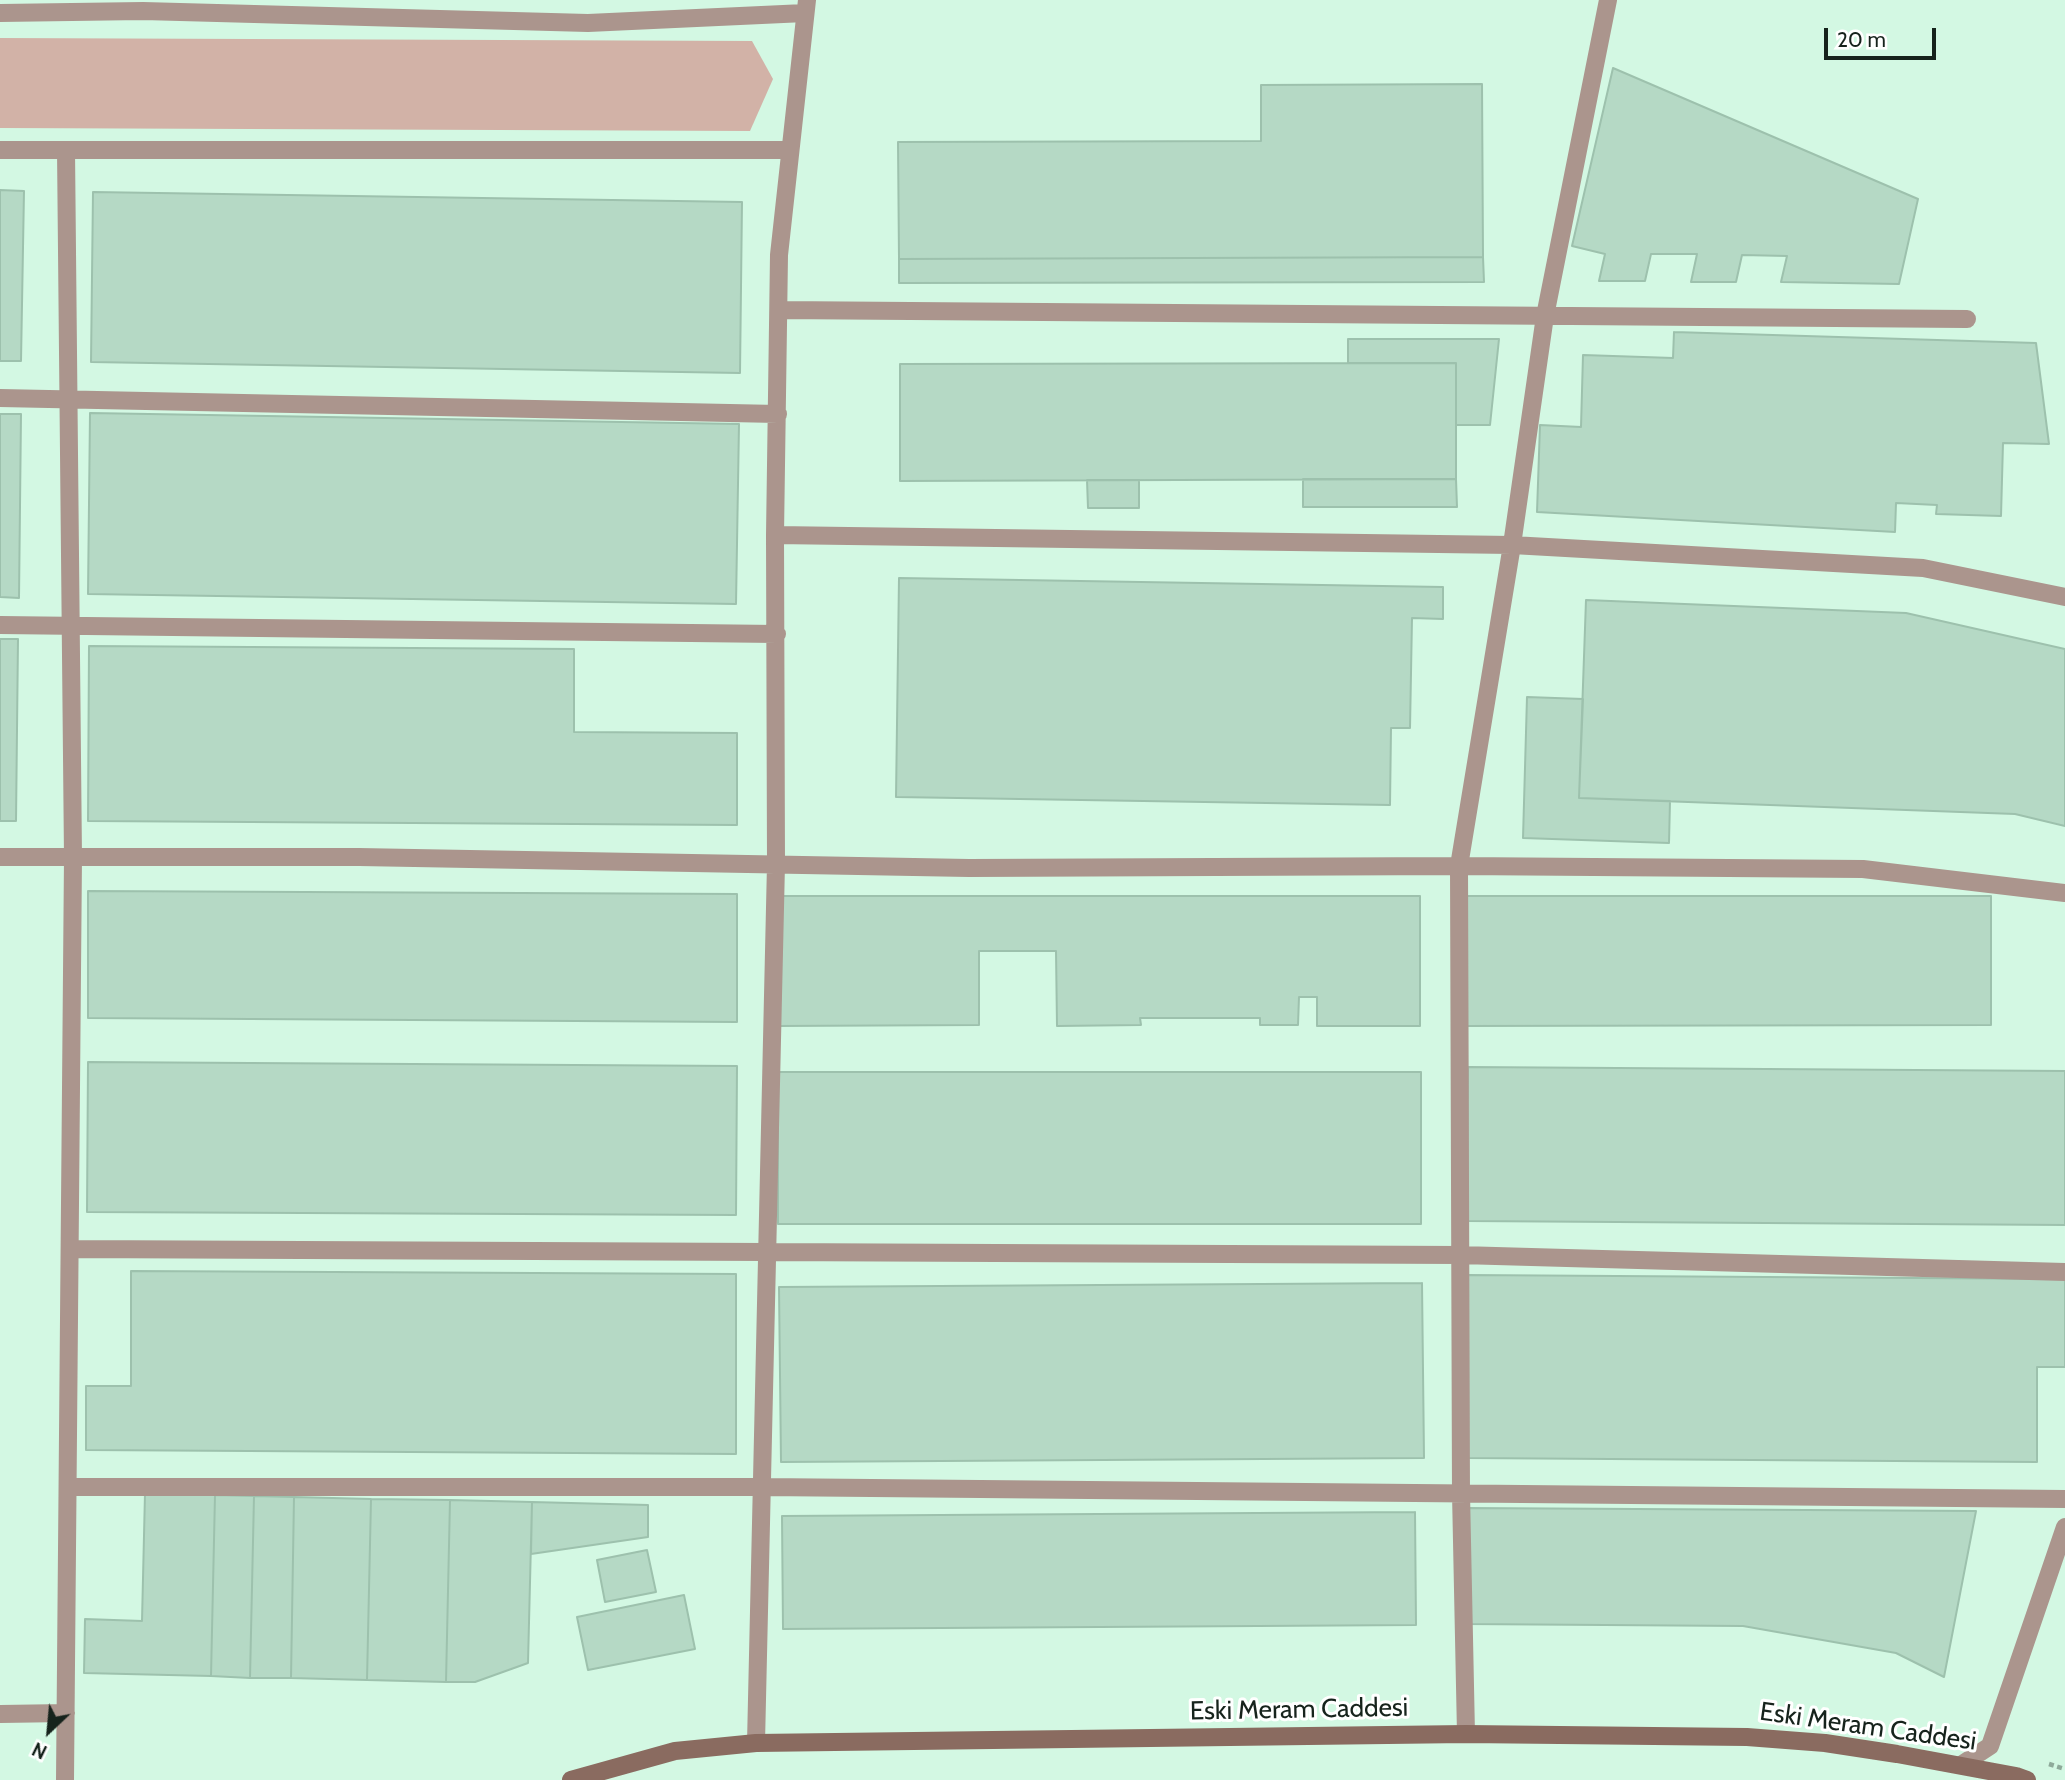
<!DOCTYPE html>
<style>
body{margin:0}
#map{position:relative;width:2065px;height:1780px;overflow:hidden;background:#d3f8e3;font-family:Cabin,sans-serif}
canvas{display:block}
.north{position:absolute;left:14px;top:1696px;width:70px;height:70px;-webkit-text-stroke:5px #fff;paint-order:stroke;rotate:206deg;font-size:19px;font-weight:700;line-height:28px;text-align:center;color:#16231c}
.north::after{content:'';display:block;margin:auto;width:24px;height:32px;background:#16231c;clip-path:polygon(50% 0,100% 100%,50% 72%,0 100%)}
.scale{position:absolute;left:1824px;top:28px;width:112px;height:32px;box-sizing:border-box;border:4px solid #16231c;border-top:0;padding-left:9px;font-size:21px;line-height:24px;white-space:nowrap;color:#16231c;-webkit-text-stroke:5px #fff;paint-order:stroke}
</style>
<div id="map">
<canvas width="2065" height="1780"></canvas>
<div class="north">N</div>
<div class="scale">20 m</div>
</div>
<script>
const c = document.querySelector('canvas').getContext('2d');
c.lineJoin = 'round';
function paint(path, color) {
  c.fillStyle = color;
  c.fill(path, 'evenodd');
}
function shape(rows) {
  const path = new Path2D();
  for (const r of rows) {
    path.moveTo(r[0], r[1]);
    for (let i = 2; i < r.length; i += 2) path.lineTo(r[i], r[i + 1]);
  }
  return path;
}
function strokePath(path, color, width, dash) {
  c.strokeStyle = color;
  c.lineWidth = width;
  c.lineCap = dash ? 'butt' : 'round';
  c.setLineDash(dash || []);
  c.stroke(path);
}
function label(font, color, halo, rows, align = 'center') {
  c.font = font + ' Cabin,sans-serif';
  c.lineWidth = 6;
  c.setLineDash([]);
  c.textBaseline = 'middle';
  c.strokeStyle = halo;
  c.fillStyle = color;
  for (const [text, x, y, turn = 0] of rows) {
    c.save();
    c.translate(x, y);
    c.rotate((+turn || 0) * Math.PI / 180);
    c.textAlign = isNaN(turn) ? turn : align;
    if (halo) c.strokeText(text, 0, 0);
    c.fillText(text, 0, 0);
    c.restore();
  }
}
const green = shape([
 [0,38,752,41,773,79,750,131,0,128]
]);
const building = shape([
 [1613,68,1918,199,1899,284,1781,282,1787,256,1742,255,1736,282,1691,282,1697,254,1651,254,1645,281,1599,281,1605,254,1572,246,1613,68],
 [1482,84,1483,257,899,259,898,142,1261,141,1261,85,1482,84],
 [0,190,24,191,21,361,0,361,0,190],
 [93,192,742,202,740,373,91,362,93,192],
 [1483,257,1484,282,899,283,899,259,1483,257],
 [1674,332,2036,343,2049,444,2003,443,2001,516,1936,514,1937,505,1896,503,1895,532,1537,512,1540,425,1581,427,1583,355,1673,358,1674,332],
 [1348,339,1499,339,1490,425,1456,425,1456,363,1348,363,1348,339],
 [1456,363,1456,479,900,481,900,364,1456,363],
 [90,413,739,424,736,604,88,594,90,413],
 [0,414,21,414,19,598,0,597,0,414],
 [1303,479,1456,479,1457,507,1303,507,1303,479],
 [1087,480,1139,480,1139,508,1088,508,1087,480],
 [899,578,1443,587,1443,619,1412,618,1410,728,1391,728,1390,805,896,797,899,578],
 [1586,600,1906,613,2065,649,2065,826,2015,814,1579,798,1586,600],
 [0,639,18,639,16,821,0,821,0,639],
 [89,646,574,649,574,732,737,733,737,825,88,821,89,646],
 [1527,697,1583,699,1579,798,1670,801,1669,843,1523,838,1527,697],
 [88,891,737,894,737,1022,88,1018,88,891],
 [777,896,1420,896,1420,1026,1317,1026,1317,997,1299,997,1298,1025,1260,1025,1260,1018,1140,1018,1141,1025,1057,1026,1056,951,979,951,979,1025,778,1026,777,896],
 [1461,896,1991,896,1991,1025,1461,1026,1461,896],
 [88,1062,737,1066,736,1215,87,1212,88,1062],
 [1468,1067,2065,1071,2065,1225,1467,1221,1468,1067],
 [778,1072,1421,1072,1421,1224,778,1224,778,1072],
 [131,1271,736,1274,736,1454,86,1450,86,1386,131,1386,131,1271],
 [1467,1275,2065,1279,2065,1367,2037,1367,2037,1462,1467,1458,1467,1275],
 [1422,1283,1424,1458,781,1462,779,1287,1422,1283],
 [145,1493,215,1495,211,1676,84,1673,85,1619,142,1621,145,1493],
 [215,1495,254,1496,250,1678,211,1676,215,1495],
 [254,1496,294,1497,291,1678,250,1678,254,1496],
 [294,1497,371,1499,367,1680,291,1678,294,1497],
 [371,1499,450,1500,446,1682,367,1680,371,1499],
 [450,1500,532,1502,528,1663,475,1682,446,1682,450,1500],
 [532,1502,648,1505,648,1537,531,1554,532,1502],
 [1466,1508,1976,1511,1944,1677,1896,1653,1743,1626,1466,1624,1466,1508],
 [1415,1512,1416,1625,783,1629,782,1516,1415,1512],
 [647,1550,656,1592,605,1602,597,1560,647,1550],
 [684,1595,695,1649,588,1670,577,1617,684,1595]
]);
const path = shape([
 [2049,1764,2065,1769]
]);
const street = shape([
 [0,13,143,11,588,23,805,13],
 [0,150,790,150],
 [779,310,1967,319],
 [0,398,778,414],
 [775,535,1512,545,1923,568,2065,597],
 [0,625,777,634],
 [0,857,359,857,969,868,1459,866,1863,869,2065,893],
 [70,1249,1460,1255,2065,1272],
 [68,1487,763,1487,2065,1499],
 [0,1714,66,1713],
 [1466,1734,1461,1493,1459,866,1512,545,1545,316,1608,0],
 [756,1743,776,864,775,535,779,255,807,0],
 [1961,1765,1990,1746,2065,1527],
 [65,1780,73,857,66,150]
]);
const secondary = shape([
 [571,1780,675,1751,756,1743,1466,1734,1747,1737,1825,1743,1897,1754,2016,1776,2027,1780]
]);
const streetNames = [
 ["Eski Meram Caddesi",1299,1710,-1],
 ["Eski Meram Caddesi",1868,1727,8]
];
paint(green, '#d2b2a7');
paint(building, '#b5d9c5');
strokePath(building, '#9dc1ad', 2);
strokePath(path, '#8eaa9a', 4.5, [5, 3.5]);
strokePath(street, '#ab958d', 18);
strokePath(secondary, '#8a6b60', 18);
label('26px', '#16231c', '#fff', streetNames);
</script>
